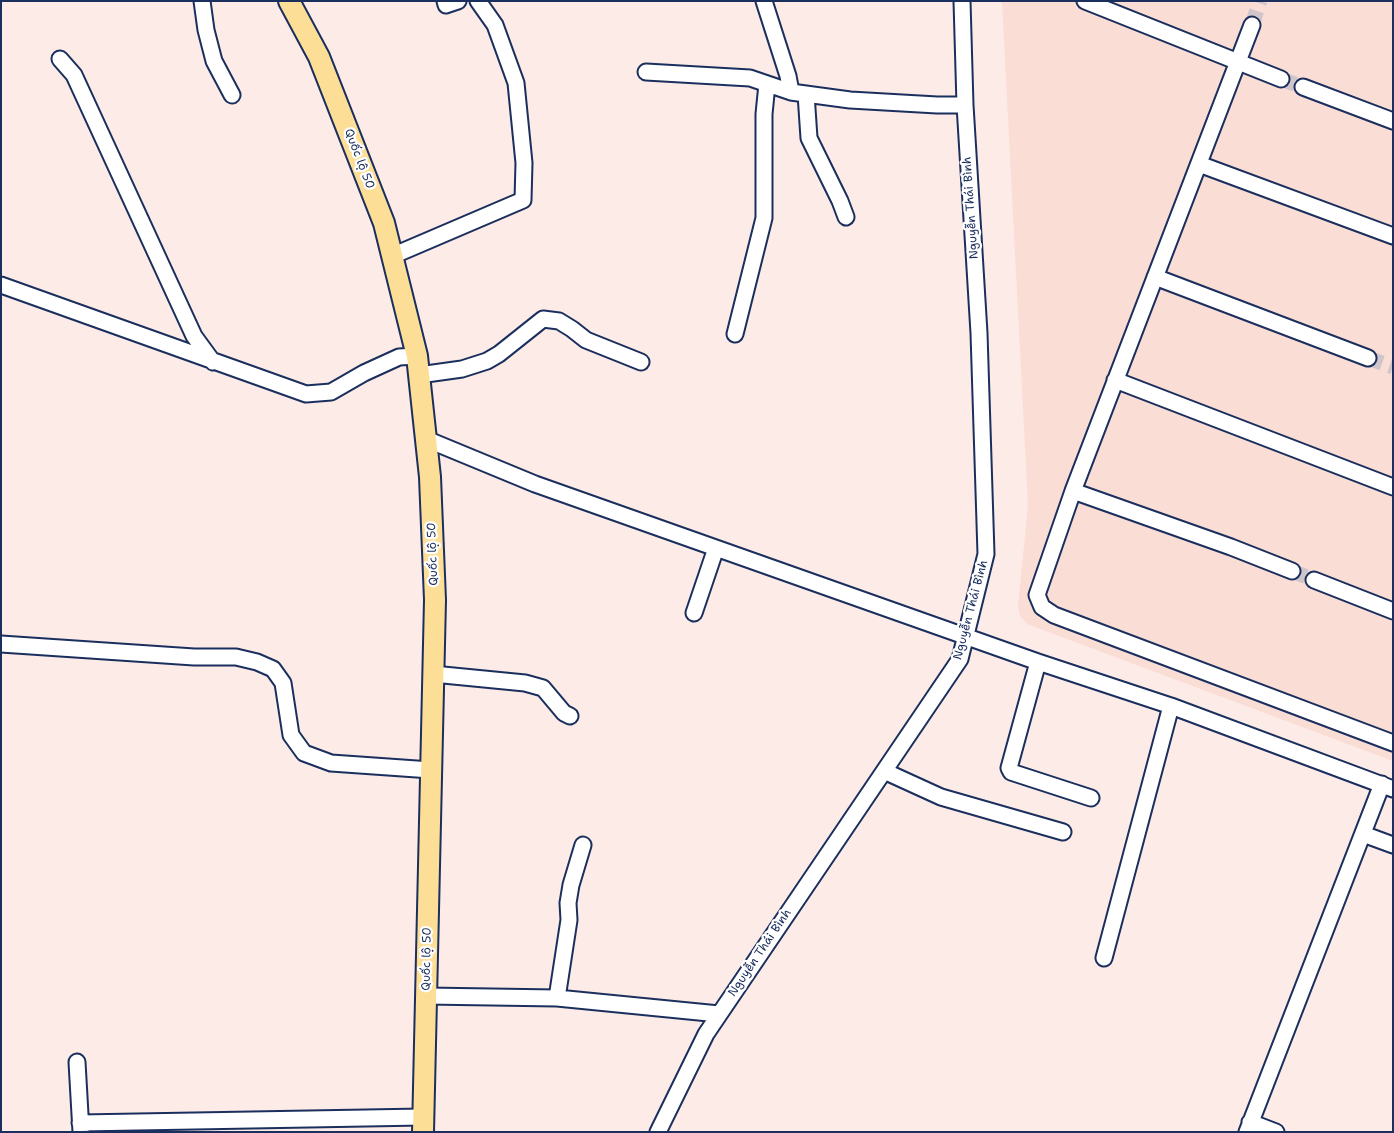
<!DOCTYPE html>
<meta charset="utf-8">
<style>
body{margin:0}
#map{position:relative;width:1394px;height:1133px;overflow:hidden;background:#fcebe6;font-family:"Shantell Sans",sans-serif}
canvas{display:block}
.frame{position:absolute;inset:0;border:2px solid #1b2f5e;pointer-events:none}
</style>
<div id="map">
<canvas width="1394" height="1133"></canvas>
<div class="frame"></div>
</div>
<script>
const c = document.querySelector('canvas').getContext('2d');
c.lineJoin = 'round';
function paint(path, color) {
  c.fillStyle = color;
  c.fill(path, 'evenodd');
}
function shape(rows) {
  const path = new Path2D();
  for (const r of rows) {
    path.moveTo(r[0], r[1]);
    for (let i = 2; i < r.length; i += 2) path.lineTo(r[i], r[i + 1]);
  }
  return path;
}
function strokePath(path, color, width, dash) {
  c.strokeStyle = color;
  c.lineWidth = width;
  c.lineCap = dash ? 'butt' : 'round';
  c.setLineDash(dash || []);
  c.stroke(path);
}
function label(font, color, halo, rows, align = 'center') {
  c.font = font + ' "Shantell Sans",sans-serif';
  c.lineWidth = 4.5;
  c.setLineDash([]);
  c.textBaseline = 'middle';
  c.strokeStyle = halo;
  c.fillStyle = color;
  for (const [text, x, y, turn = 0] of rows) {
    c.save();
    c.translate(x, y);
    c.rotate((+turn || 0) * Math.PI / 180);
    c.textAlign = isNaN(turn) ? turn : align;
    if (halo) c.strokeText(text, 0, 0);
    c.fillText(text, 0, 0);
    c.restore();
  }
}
const built = shape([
 [1002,1,1393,1,1393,761,1027,624,1020,616,1018,607,1028,505]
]);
const minorTunnel = shape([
 [1252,25,1260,1],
 [1281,79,1303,87],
 [1368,358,1393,367],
 [1292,571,1314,580]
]);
const minor = shape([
 [202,1,206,30,214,61,232,95],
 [445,1,446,5,458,1],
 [764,1,788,76,791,92],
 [1085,1,1281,79],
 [1252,25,1073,491,1037,595,1042,607,1054,615,1393,743],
 [60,59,74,75,194,336,213,362],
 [646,72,750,78,791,92,850,100,937,105,965,105],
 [1303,87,1393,121],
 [806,94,809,138,840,201,846,217],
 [1199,164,1393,236],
 [392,256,523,200,524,163,516,83,495,25,478,1],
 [1155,277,1368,358],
 [1,285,306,394,331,392,364,373,399,357,417,356],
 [735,334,764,218,764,114,767,84],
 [419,375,462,369,487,361,499,354,543,319,559,321,572,329,586,340,641,362],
 [1115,380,1393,487],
 [426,439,535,484,1038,662,1171,706,1393,789],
 [1073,491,1231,547,1292,571],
 [1314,580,1393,611],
 [694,613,716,548],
 [1,644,194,657,236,657,257,662,273,669,283,683,291,735,304,753,331,763,431,770],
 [1038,662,1009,768,1011,772,1091,798],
 [433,674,525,683,543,688,564,713,570,716],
 [884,771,941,797,1063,832],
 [1363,834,1393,845],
 [1104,958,1171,706],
 [426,996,557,998,719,1014],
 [557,998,569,920,568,903,571,885,583,845],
 [77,1062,81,1132],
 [1250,1122,1276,1132],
 [80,1123,423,1117],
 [658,1132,706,1034,960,659,986,554,979,333,965,105,962,1],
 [1247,1132,1382,784]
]);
const major = shape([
 [289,1,319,57,384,223,417,356,430,477,435,600,423,1132]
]);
const streetNames = [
 ["Quốc lộ 50",359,159,69],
 ["Nguyễn Thái Bình",971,208,-94],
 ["Quốc lộ 50",433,554,-92],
 ["Nguyễn Thái Bình",971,610,-75],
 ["Nguyễn Thái Bình",760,953,-56],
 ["Quốc lộ 50",427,959,-89]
];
paint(built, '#faddd5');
strokePath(minorTunnel, '#cfc5cb', 15, [15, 8]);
strokePath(minor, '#1b2f5e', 19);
strokePath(major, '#1b2f5e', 24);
strokePath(minor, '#fff', 15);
strokePath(major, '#fdde96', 20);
label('12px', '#1b2f5e', '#fff', streetNames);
</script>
